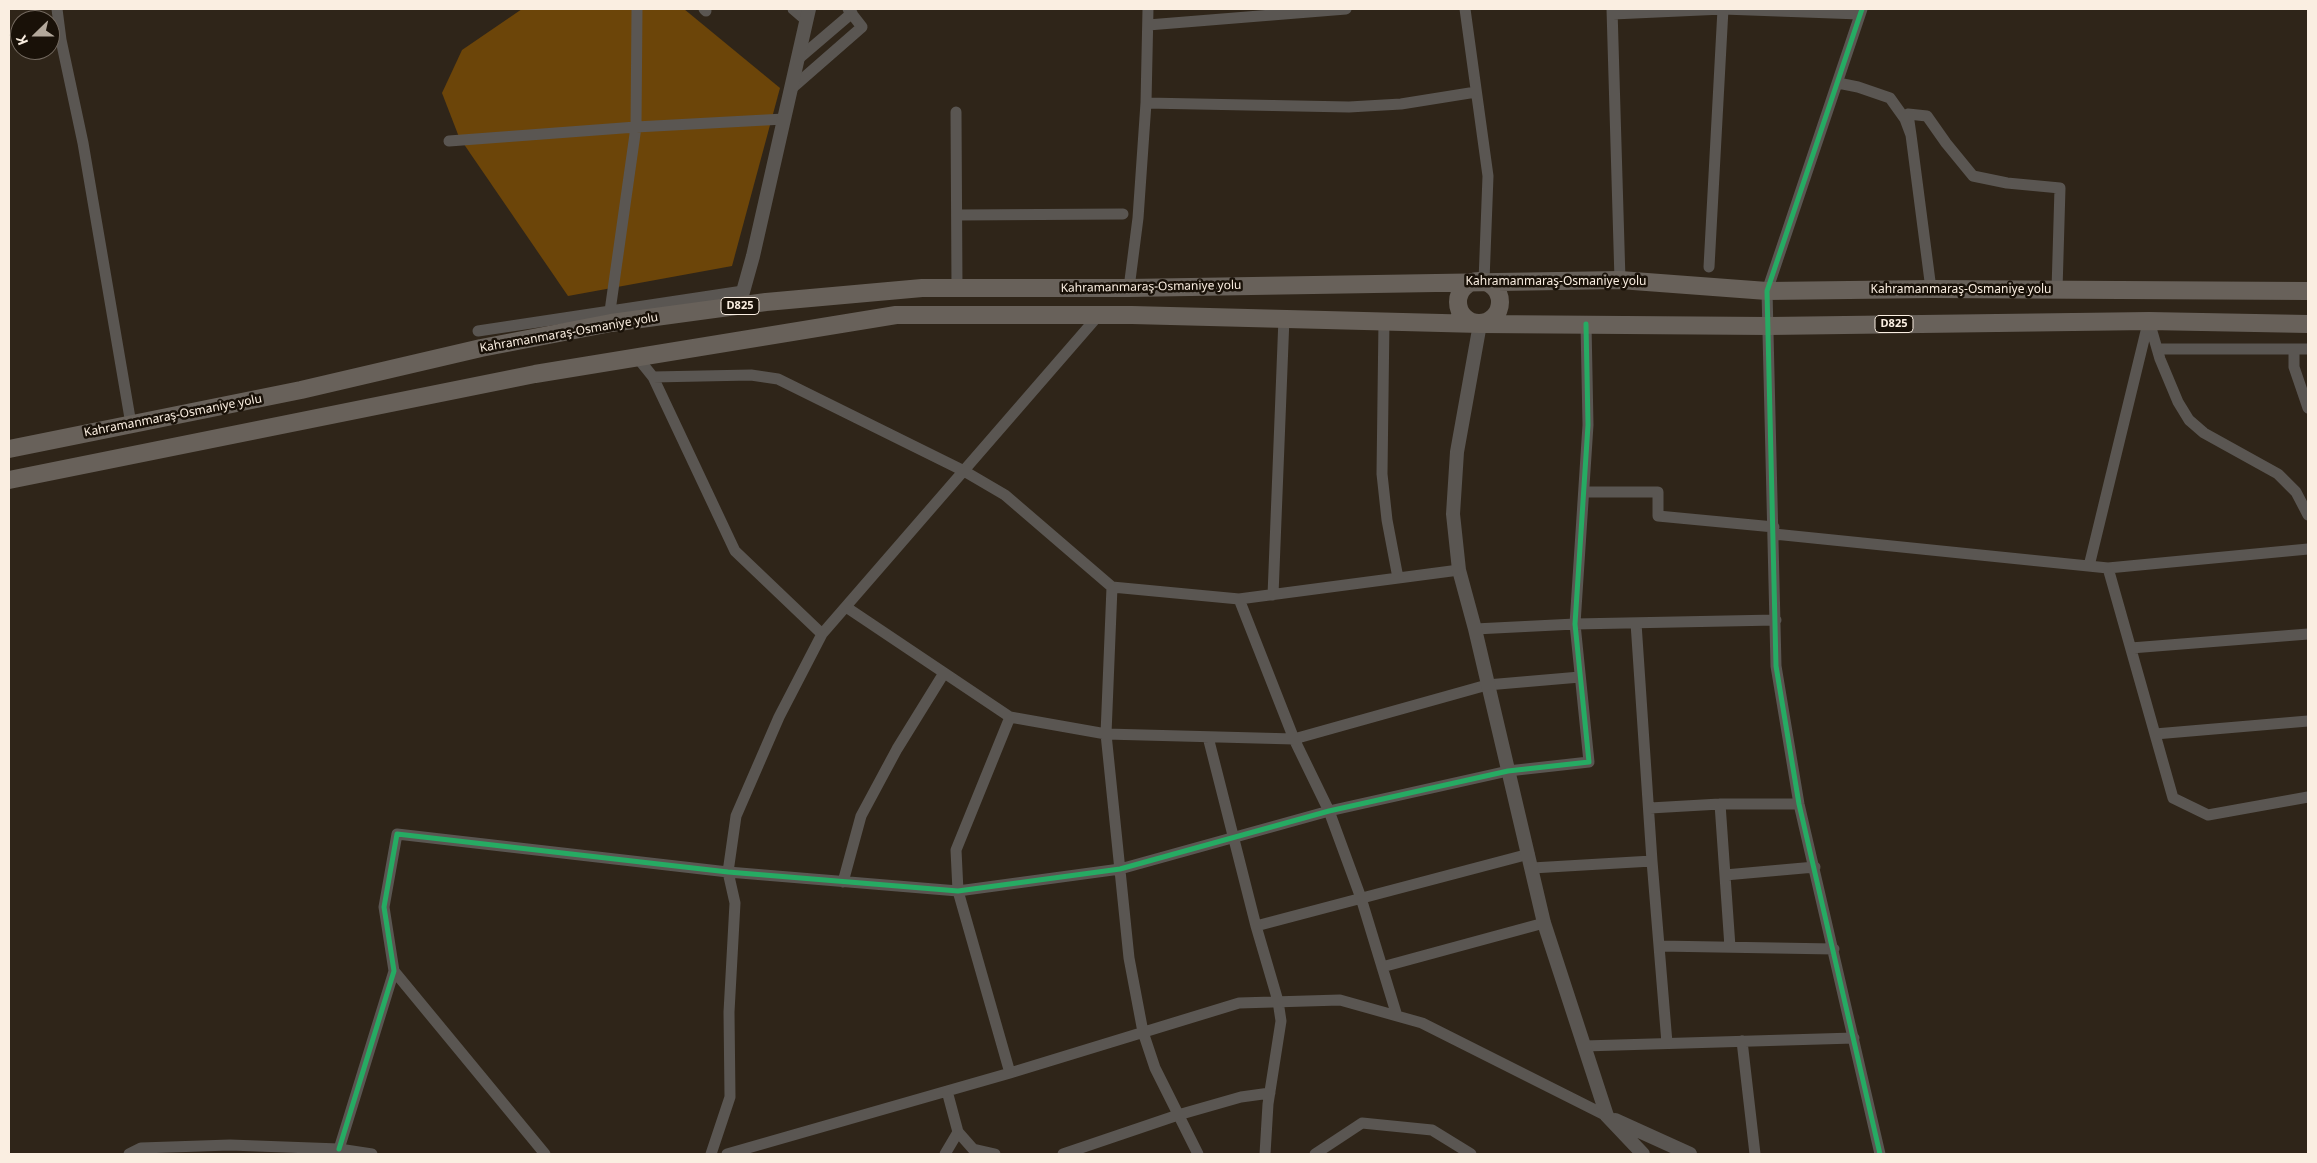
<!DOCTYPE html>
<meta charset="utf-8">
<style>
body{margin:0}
#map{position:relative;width:2317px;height:1163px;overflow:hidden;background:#2f2519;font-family:"Noto Sans",sans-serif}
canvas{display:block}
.frame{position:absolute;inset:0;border:10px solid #faeee1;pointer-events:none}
.north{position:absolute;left:10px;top:10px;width:50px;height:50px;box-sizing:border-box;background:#191108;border:1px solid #73695f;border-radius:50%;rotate:248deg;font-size:14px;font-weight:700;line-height:20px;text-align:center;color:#faeee1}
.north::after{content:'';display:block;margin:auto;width:18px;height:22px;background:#b3a89b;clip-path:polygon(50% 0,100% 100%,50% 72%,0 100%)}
</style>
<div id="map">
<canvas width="2317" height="1163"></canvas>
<div class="frame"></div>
<div class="north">K</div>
</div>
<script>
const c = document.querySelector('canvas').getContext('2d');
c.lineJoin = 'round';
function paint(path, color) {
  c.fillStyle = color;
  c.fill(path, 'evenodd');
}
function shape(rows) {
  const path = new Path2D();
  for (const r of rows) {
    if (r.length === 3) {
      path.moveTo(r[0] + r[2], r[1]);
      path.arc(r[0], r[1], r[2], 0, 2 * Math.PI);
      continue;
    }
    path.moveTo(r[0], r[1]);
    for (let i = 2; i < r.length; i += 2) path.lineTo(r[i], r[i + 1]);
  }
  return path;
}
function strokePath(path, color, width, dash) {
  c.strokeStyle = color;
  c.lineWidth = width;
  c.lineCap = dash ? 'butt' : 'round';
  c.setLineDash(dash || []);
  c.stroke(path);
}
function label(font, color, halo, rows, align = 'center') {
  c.font = font + ' "Noto Sans",sans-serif';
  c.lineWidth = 5;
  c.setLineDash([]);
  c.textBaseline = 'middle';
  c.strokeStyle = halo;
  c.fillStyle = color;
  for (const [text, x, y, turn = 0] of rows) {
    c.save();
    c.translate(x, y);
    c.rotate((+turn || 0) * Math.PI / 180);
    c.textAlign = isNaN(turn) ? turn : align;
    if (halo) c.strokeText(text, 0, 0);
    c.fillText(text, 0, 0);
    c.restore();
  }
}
const forest = shape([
 [522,9,684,9,780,88,732,266,568,296,459,137,442,93,462,50]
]);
const minor = shape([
 [57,9,61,40,83,143,131,424],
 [704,9,706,11],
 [793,9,807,21],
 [1465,9,1488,176,1484,281],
 [1612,9,1620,280],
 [1862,9,1767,291,1776,666,1799,804,1880,1154],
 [1613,14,1723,9,1860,14],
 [1148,25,1346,9],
 [797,60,852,13],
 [1838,83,1858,87,1890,98,1905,119,1911,135,1908,114,1927,116,1946,143,1973,176,2007,183,2060,188,2057,290],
 [791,89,862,27,848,9],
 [1146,103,1349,107,1401,104,1476,92],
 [956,112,957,288],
 [1911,135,1931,289],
 [449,141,636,127,784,119],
 [957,215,1123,214],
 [1709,267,1723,9],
 [1129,288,1138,218,1146,103,1148,9],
 [610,311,636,127,637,9],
 [1384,320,1382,474,1387,520,1398,578],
 [2149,321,2160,359,2178,402,2189,420,2204,433,2278,474,2296,492,2308,515],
 [478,331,743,291],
 [2157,349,2308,349],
 [2294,349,2294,367,2308,408],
 [637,357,653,377,735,551,822,634],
 [653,377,751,375,778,379,964,471,1005,495,1112,587,1239,599,1459,570],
 [1584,492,1658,492,1658,516,1774,527],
 [1774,534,2108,568,2308,549],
 [2089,566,2148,323],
 [2108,568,2173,798,2208,815,2308,797],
 [1112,587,1106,734,1129,958,1143,1032,1155,1068,1198,1154],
 [1273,595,1284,318],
 [1239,599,1294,739,1329,811,1361,898,1397,1016],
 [846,607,1010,717,1106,734,1294,739,1487,685,1580,677],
 [1636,623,1652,861,1667,1043],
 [1475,629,1575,624,1776,620],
 [2131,648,2308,634],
 [1010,717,956,850,958,891,1010,1073],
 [2155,734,2308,721],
 [1208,737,1256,926,1278,1001,1281,1021,1268,1104,1265,1154],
 [1720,804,1730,947],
 [1650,808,1720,804,1799,804],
 [1532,868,1652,861],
 [1725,875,1815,867],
 [843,882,861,816,897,749,944,673],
 [1256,926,1529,854],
 [1659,946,1834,949],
 [1382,967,1544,923],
 [394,971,545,1154],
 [1742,1041,1755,1154],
 [1584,1046,1854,1038],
 [947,1091,958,1132,973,1149,995,1154],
 [339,1149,394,971,384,907,397,834,728,872,958,891,1120,869,1329,811,1508,771,1589,762,1575,624,1588,425,1586,324],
 [129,1154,141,1148,230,1145,339,1149,372,1154],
 [711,1154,730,1097,729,1012,735,903,728,872,736,816,779,717,822,634,1098,316],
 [727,1154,1010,1073,1239,1003,1340,1000,1422,1023,1607,1116],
 [945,1154,958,1132],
 [1063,1154,1178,1115,1241,1097,1270,1093],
 [1315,1154,1362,1123,1432,1130,1471,1154]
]);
const tertiary = shape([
 [739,306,753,256,809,9],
 [1480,324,1457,452,1453,514,1459,570,1475,629,1544,923,1607,1116,1643,1154],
 [1615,1120,1690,1154]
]);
const trunk = shape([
 [1479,302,21],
 [9,449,301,390,481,348,611,323,766,302,922,288,1129,288,1620,280,1767,291,1931,289,2308,291],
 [9,480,535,374,896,315,1132,315,1480,324,1769,326,2149,321,2308,324]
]);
const cycleway = shape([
 [1862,9,1767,291,1776,666,1799,804,1880,1154],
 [339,1149,394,971,384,907,397,834,728,872,958,891,1120,869,1329,811,1508,771,1589,762,1575,624,1588,425,1586,324]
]);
const shields = [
 [740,306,38],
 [1894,324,38]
];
const shieldNames = [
 ["D825",740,306],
 ["D825",1894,324]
];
const streetNames = [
 ["Kahramanmaraş-Osmaniye yolu",1556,282],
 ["Kahramanmaraş-Osmaniye yolu",1151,287,-1],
 ["Kahramanmaraş-Osmaniye yolu",1961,290],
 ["Kahramanmaraş-Osmaniye yolu",569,333,-10],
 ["Kahramanmaraş-Osmaniye yolu",173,416,-11]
];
paint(forest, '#6c4509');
strokePath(minor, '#5a5652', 11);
strokePath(tertiary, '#5a5652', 14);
strokePath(trunk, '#68615a', 18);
strokePath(cycleway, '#26ab63', 5);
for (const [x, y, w] of shields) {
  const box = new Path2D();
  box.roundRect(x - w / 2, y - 8.5, w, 17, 4);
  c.fillStyle = '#191108';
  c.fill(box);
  strokePath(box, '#faeee1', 1);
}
label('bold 11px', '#faeee1', null, shieldNames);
label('12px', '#faeee1', '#191108', streetNames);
</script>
